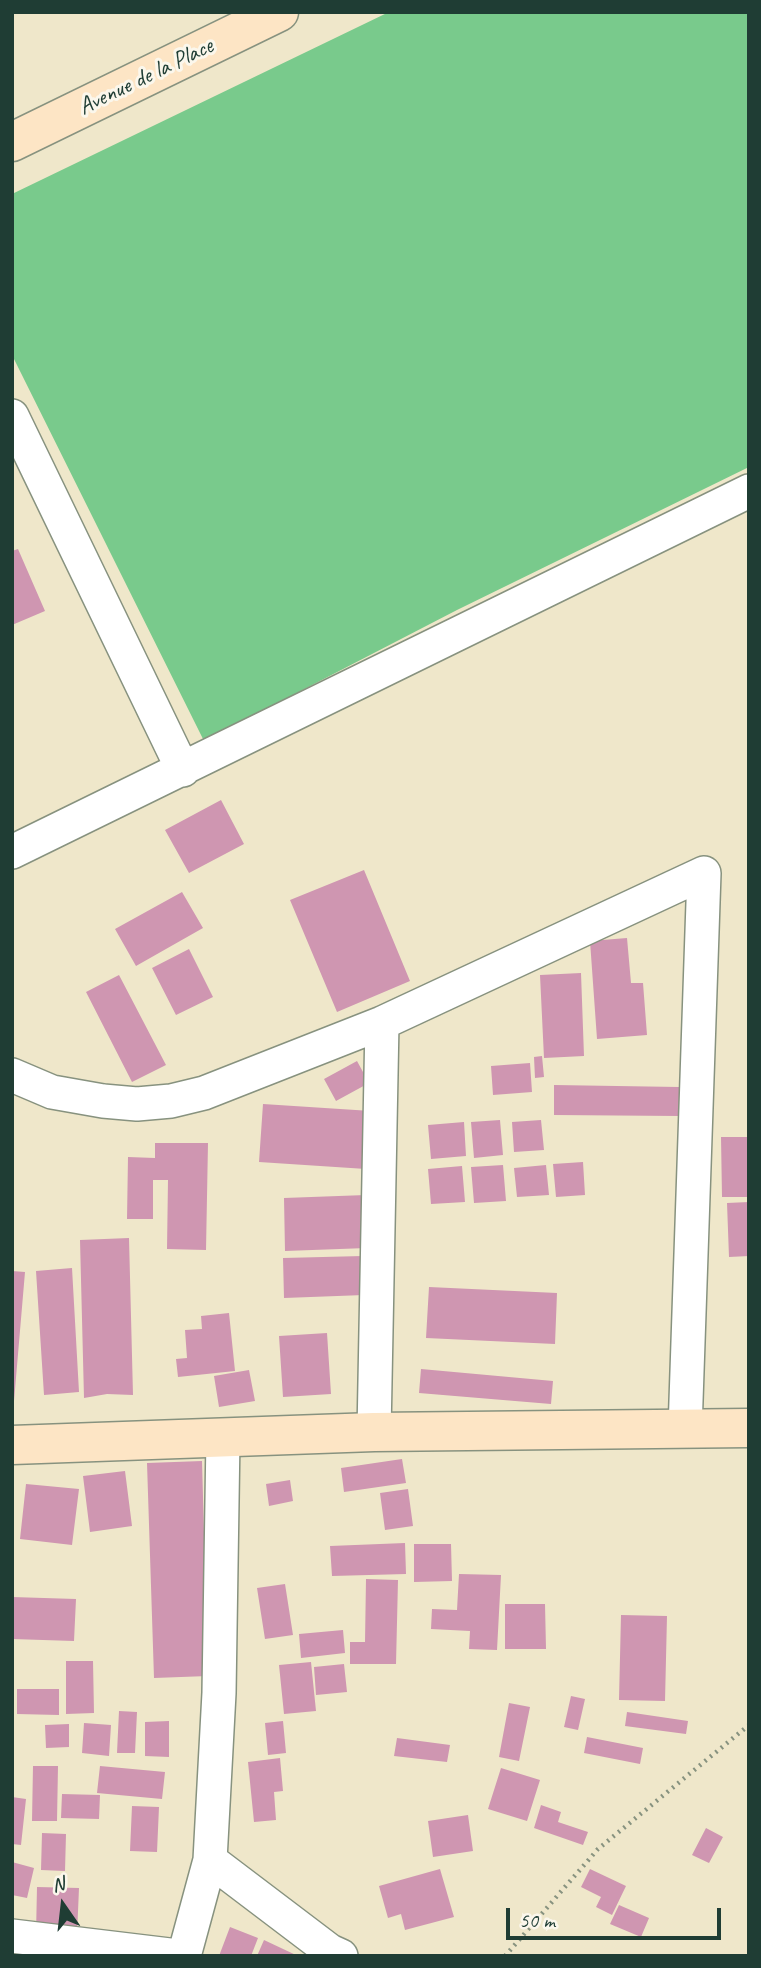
<!DOCTYPE html>
<style>
body{margin:0}
#map{position:relative;width:761px;height:1968px;overflow:hidden;background:#efe7ca;font-family:Caveat,sans-serif}
canvas{display:block}
.frame{position:absolute;inset:0;border:14px solid #1f3d34;pointer-events:none}
.north{position:absolute;left:28px;top:1870px;width:70px;height:70px;-webkit-text-stroke:5px #fbf7ec;paint-order:stroke;rotate:346deg;font-size:19px;font-weight:700;line-height:28px;text-align:center;color:#1f3d34}
.north::after{content:'';display:block;margin:auto;width:24px;height:32px;background:#1f3d34;clip-path:polygon(50% 0,100% 100%,50% 72%,0 100%)}
.scale{position:absolute;left:506px;top:1908px;width:215px;height:32px;box-sizing:border-box;border:4px solid #1f3d34;border-top:0;padding-left:9px;font-size:21px;line-height:24px;white-space:nowrap;color:#1f3d34;-webkit-text-stroke:5px #fbf7ec;paint-order:stroke}
</style>
<div id="map">
<canvas width="761" height="1968"></canvas>
<div class="frame"></div>
<div class="north">N</div>
<div class="scale">50 m</div>
</div>
<script>
const c = document.querySelector('canvas').getContext('2d');
c.lineJoin = 'round';
function paint(path, color) {
  c.fillStyle = color;
  c.fill(path, 'evenodd');
}
function shape(rows) {
  const path = new Path2D();
  for (const r of rows) {
    path.moveTo(r[0], r[1]);
    for (let i = 2; i < r.length; i += 2) path.lineTo(r[i], r[i + 1]);
  }
  return path;
}
function strokePath(path, color, width, dash) {
  c.strokeStyle = color;
  c.lineWidth = width;
  c.lineCap = dash ? 'butt' : 'round';
  c.setLineDash(dash || []);
  c.stroke(path);
}
function label(font, color, halo, rows, align = 'center') {
  c.font = font + ' Caveat,sans-serif';
  c.lineWidth = 6;
  c.setLineDash([]);
  c.textBaseline = 'middle';
  c.strokeStyle = halo;
  c.fillStyle = color;
  for (const [text, x, y, turn = 0] of rows) {
    c.save();
    c.translate(x, y);
    c.rotate((+turn || 0) * Math.PI / 180);
    c.textAlign = isNaN(turn) ? turn : align;
    if (halo) c.strokeText(text, 0, 0);
    c.fillText(text, 0, 0);
    c.restore();
  }
}
const green = shape([
 [389,12,749,12,749,467,457,610,204,741,12,355,12,194]
]);
const building = shape([
 [18,549,45,611,12,625,12,551],
 [221,800,244,844,189,873,165,830],
 [364,870,410,981,337,1012,290,900],
 [182,892,203,928,136,966,115,929],
 [627,938,631,983,643,983,647,1035,597,1039,590,941],
 [189,949,213,997,176,1015,152,968],
 [581,973,584,1056,544,1058,540,975],
 [119,975,166,1065,132,1082,86,992],
 [542,1056,544,1077,535,1078,534,1057],
 [357,1061,369,1083,336,1101,324,1079],
 [530,1063,532,1092,493,1095,491,1066],
 [554,1085,679,1087,679,1116,554,1115],
 [263,1104,371,1111,366,1169,259,1162],
 [500,1120,503,1155,474,1158,471,1122],
 [541,1120,544,1150,514,1152,512,1122],
 [464,1122,466,1156,431,1159,428,1125],
 [721,1137,749,1137,749,1197,722,1197],
 [155,1143,208,1143,206,1250,167,1249,168,1180,153,1180,153,1219,127,1219,128,1157,155,1158],
 [583,1162,585,1195,556,1197,553,1164],
 [503,1165,506,1201,474,1203,471,1167],
 [546,1165,549,1195,517,1197,514,1168],
 [462,1166,465,1202,431,1204,428,1169],
 [366,1195,367,1248,285,1251,284,1198],
 [749,1202,749,1256,729,1257,727,1203],
 [129,1238,133,1395,107,1394,84,1398,80,1240],
 [363,1256,364,1295,284,1298,283,1258],
 [72,1268,79,1392,44,1395,36,1271],
 [12,1271,25,1272,14,1401,12,1401],
 [429,1287,557,1293,555,1344,426,1338],
 [229,1313,235,1371,178,1377,176,1359,187,1358,185,1330,202,1329,201,1316],
 [327,1333,331,1394,283,1397,279,1336],
 [421,1369,553,1381,551,1404,419,1393],
 [249,1370,255,1401,219,1407,214,1376],
 [402,1459,406,1483,344,1492,341,1468],
 [202,1461,208,1676,154,1678,147,1463],
 [125,1471,132,1526,90,1532,83,1476],
 [290,1480,293,1501,269,1506,266,1484],
 [26,1484,79,1489,72,1545,20,1539],
 [408,1489,413,1526,385,1530,380,1493],
 [405,1543,406,1574,332,1576,330,1546],
 [414,1544,451,1544,452,1581,414,1582],
 [459,1574,501,1575,497,1650,469,1649,470,1631,431,1629,432,1609,457,1610],
 [366,1579,398,1580,396,1664,350,1664,350,1642,365,1642],
 [285,1584,293,1635,265,1639,257,1588],
 [12,1597,76,1599,74,1641,12,1639],
 [505,1604,545,1604,546,1649,505,1649],
 [621,1615,667,1616,665,1701,619,1700],
 [343,1630,345,1653,301,1658,299,1634],
 [66,1661,93,1661,94,1713,66,1714],
 [311,1662,316,1711,284,1714,279,1665],
 [344,1664,347,1692,316,1695,314,1667],
 [17,1689,59,1689,59,1715,17,1714],
 [571,1696,585,1699,578,1730,564,1727],
 [509,1703,530,1707,519,1761,499,1757],
 [119,1711,137,1712,135,1753,117,1753],
 [627,1712,688,1721,686,1734,625,1726],
 [169,1721,169,1757,145,1756,145,1722],
 [283,1721,286,1753,268,1755,265,1723],
 [84,1723,111,1725,109,1756,82,1753],
 [69,1724,69,1747,46,1748,45,1725],
 [587,1737,643,1748,640,1764,584,1753],
 [397,1738,450,1745,447,1762,394,1756],
 [280,1758,283,1791,274,1792,276,1820,254,1822,248,1762],
 [33,1766,58,1766,57,1821,32,1821],
 [100,1766,165,1772,162,1799,97,1793],
 [501,1768,540,1780,527,1821,488,1809],
 [62,1794,100,1795,99,1819,61,1818],
 [12,1797,26,1799,21,1845,12,1844],
 [541,1805,561,1812,558,1822,588,1832,583,1845,534,1828],
 [132,1806,159,1807,157,1852,130,1851],
 [468,1815,473,1851,433,1857,428,1821],
 [706,1828,723,1837,709,1863,692,1855],
 [42,1833,66,1834,65,1871,41,1870],
 [12,1862,34,1868,27,1898,12,1895],
 [440,1869,454,1917,405,1930,401,1914,388,1918,379,1886],
 [590,1869,626,1886,612,1915,596,1907,601,1897,581,1887],
 [37,1887,79,1888,77,1935,36,1934],
 [619,1905,649,1918,641,1937,610,1924],
 [230,1927,258,1938,251,1956,219,1956],
 [264,1940,298,1956,257,1956]
]);
const path = shape([
 [505,1956,598,1849,749,1725]
]);
const street = shape([
 [12,416,183,770],
 [12,852,749,491],
 [12,1075,52,1092,103,1101,137,1104,171,1101,204,1093,382,1023,704,873,685,1430],
 [374,1432,382,1023],
 [210,1860,330,1951,341,1956],
 [12,1936,178,1956],
 [184,1956,210,1860,219,1693,223,1437]
]);
const secondary = shape([
 [12,142,279,12],
 [12,1445,374,1432,749,1428]
]);
const streetNames = [
 ["Avenue de la Place",146,77,-26]
];
paint(green, '#79ca8c');
paint(building, '#cf96b1');
strokePath(street, '#87927f', 36);
strokePath(secondary, '#87927f', 41);
strokePath(path, '#87927f', 4.5, [2, 5]);
strokePath(street, '#fff', 33);
strokePath(secondary, '#fde5c5', 38);
label('24px', '#1f3d34', '#fbf7ec', streetNames);
</script>
